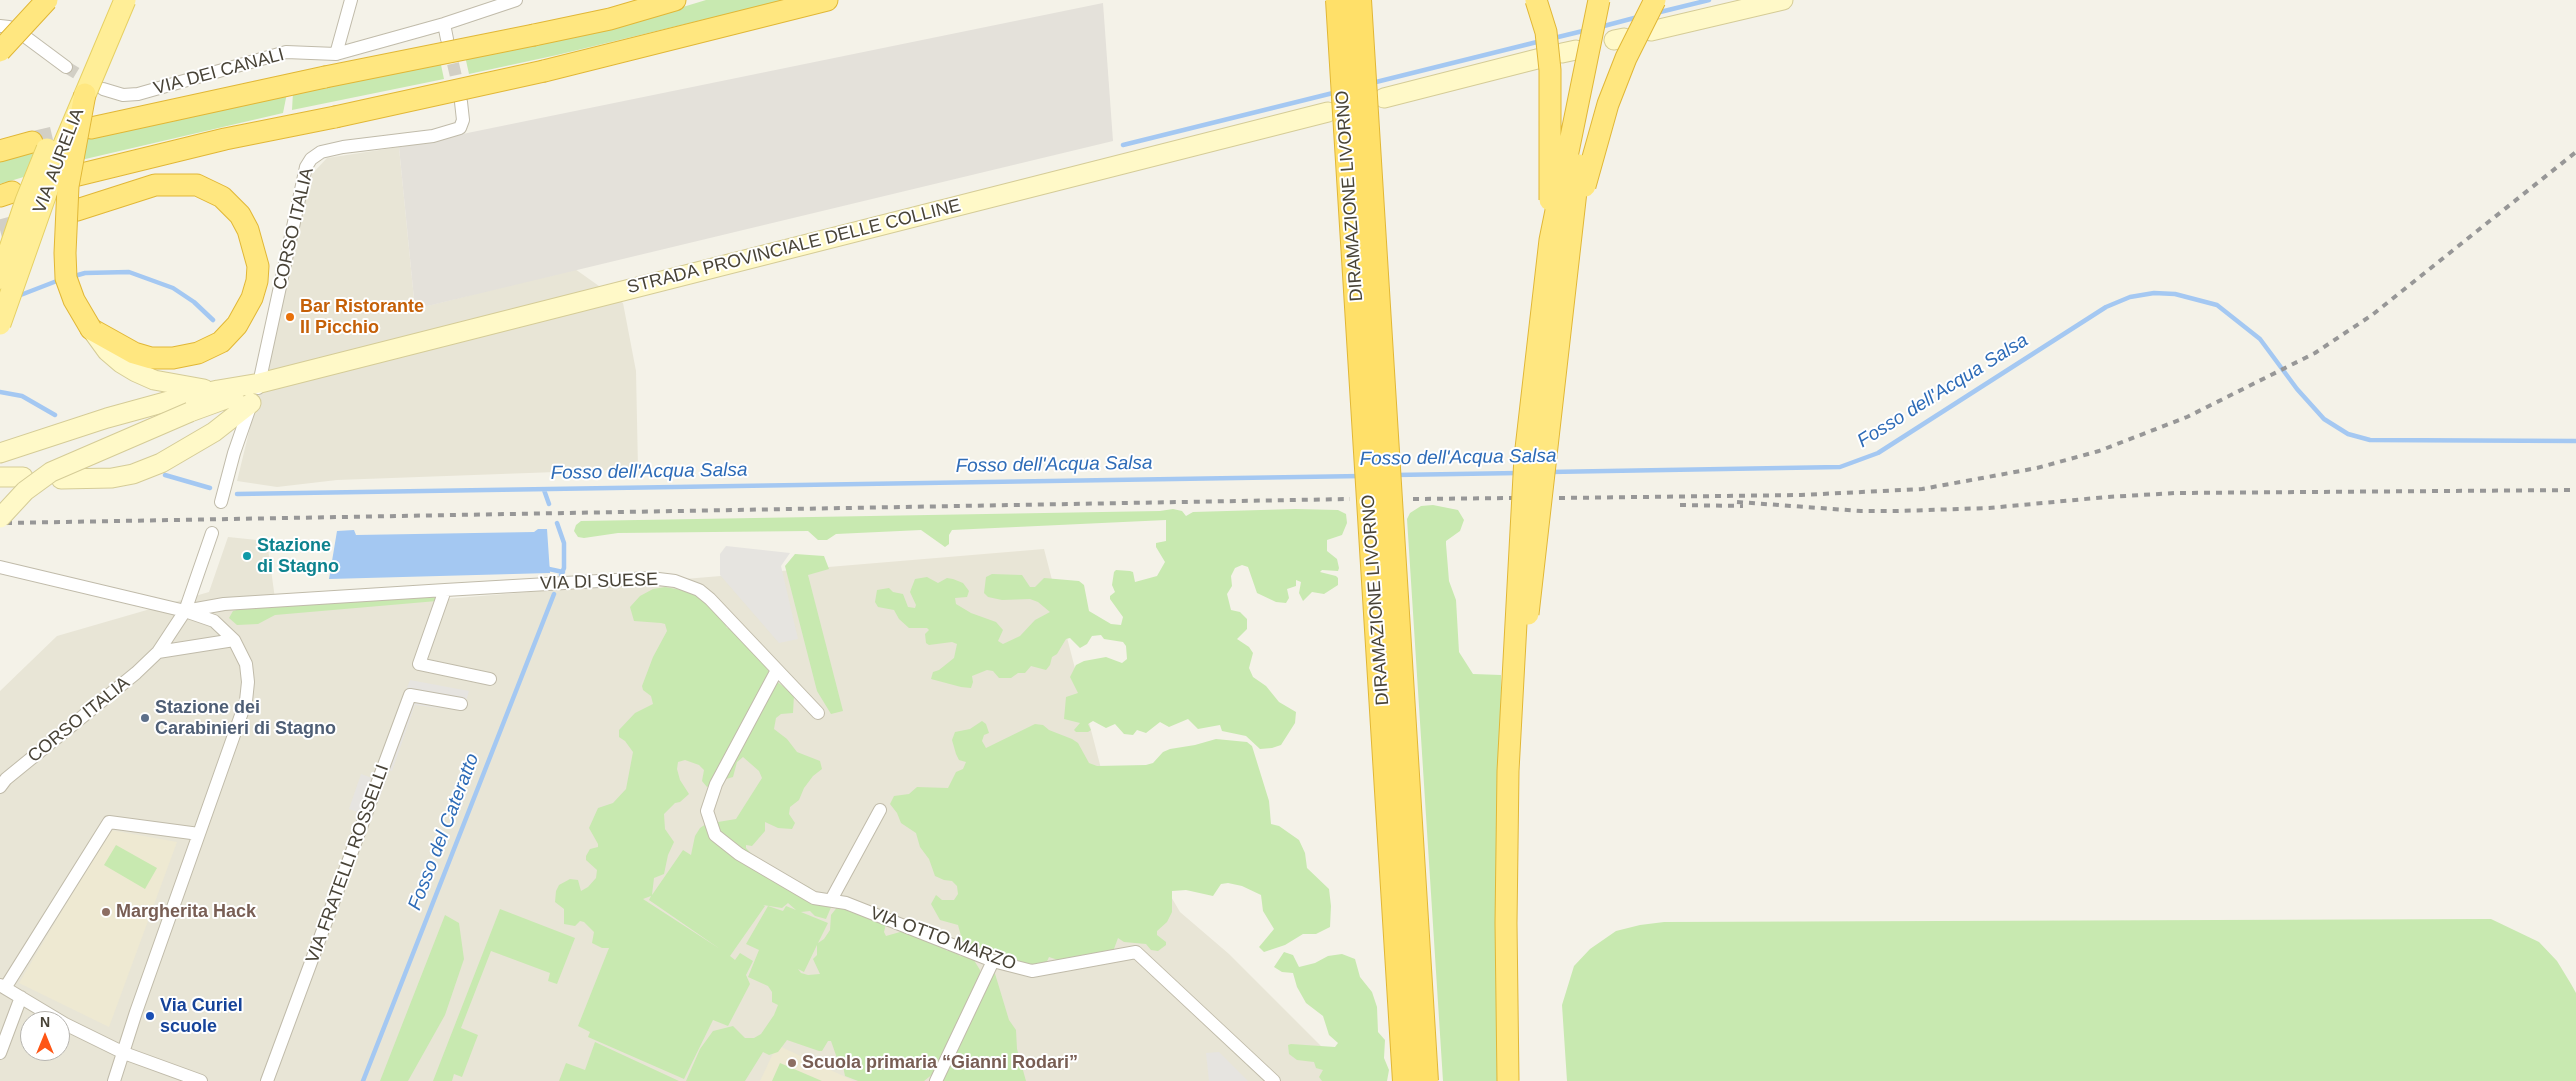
<!DOCTYPE html>
<meta charset="utf-8">
<style>
body{margin:0}
#map{position:relative;width:2576px;height:1081px;overflow:hidden;background:#f4f2e8;font-family:Arial,sans-serif}
canvas{display:block}
.north{position:absolute;left:20px;top:1011px;width:50px;height:50px;box-sizing:border-box;background:#fff;border:1px solid #b6b4af;border-radius:50%;rotate:0deg;font-size:14px;font-weight:700;line-height:20px;text-align:center;color:#484337}
.north::after{content:'';display:block;margin:auto;width:18px;height:22px;background:#fe5615;clip-path:polygon(50% 0,100% 100%,50% 72%,0 100%)}
</style>
<div id="map">
<canvas width="2576" height="1081"></canvas>
<div class="north">N</div>
</div>
<script>
const c = document.querySelector('canvas').getContext('2d');
c.lineJoin = 'round';
function paint(path, color) {
  c.fillStyle = color;
  c.fill(path, 'evenodd');
}
function shape(rows) {
  const path = new Path2D();
  for (const r of rows) {
    path.moveTo(r[0], r[1]);
    for (let i = 2; i < r.length; i += 2) path.lineTo(r[i], r[i + 1]);
  }
  return path;
}
function strokePath(path, color, width, dash) {
  c.strokeStyle = color;
  c.lineWidth = width;
  c.lineCap = dash ? 'butt' : 'round';
  c.setLineDash(dash || []);
  c.stroke(path);
}
function label(font, color, halo, rows, align = 'center') {
  c.font = font + ' Arial,sans-serif';
  c.lineWidth = 4;
  c.setLineDash([]);
  c.textBaseline = 'middle';
  c.strokeStyle = halo;
  c.fillStyle = color;
  for (const [text, x, y, turn = 0] of rows) {
    c.save();
    c.translate(x, y);
    c.rotate((+turn || 0) * Math.PI / 180);
    c.textAlign = isNaN(turn) ? turn : align;
    if (halo) c.strokeText(text, 0, 0);
    c.fillText(text, 0, 0);
    c.restore();
  }
}
const residential = shape([
 [399,147,415,309,575,269,623,303,636,371,638,469,337,480,277,487,237,481,312,174,327,158],
 [228,537,267,541,277,613,1044,549,1105,784,1180,912,1229,954,1340,1065,1340,1081,0,1081,0,691,57,636,209,592],
 [30,1021,60,1021,60,1051,30,1051]
]);
const industrial = shape([
 [1103,3,1113,141,415,309,399,147]
]);
const education = shape([
 [110,830,177,842,109,1027,19,983],
 [777,1045,854,1081,760,1081]
]);
const green = shape([
 [706,0,785,0,557,55,469,74,465,56,673,10],
 [440,60,444,79,292,110,293,92],
 [287,93,283,113,81,160,0,184,0,159],
 [1433,505,1458,510,1464,520,1460,531,1446,541,1446,544,1449,581,1456,600,1459,652,1473,674,1501,675,1500,1081,1443,1081,1407,519,1410,513,1421,506],
 [1173,509,1182,511,1186,516,1193,512,1295,509,1338,510,1346,514,1347,523,1342,535,1327,540,1327,551,1337,559,1339,568,1338,571,1322,570,1320,572,1336,576,1338,578,1338,585,1324,594,1312,592,1303,601,1299,593,1301,582,1296,580,1296,586,1287,589,1289,598,1286,603,1276,602,1257,593,1248,567,1242,565,1235,568,1231,576,1232,586,1227,594,1231,610,1240,612,1247,619,1247,629,1237,639,1249,647,1253,653,1249,668,1253,677,1266,686,1279,702,1296,712,1295,723,1281,745,1272,748,1260,749,1246,736,1222,731,1220,725,1198,729,1188,719,1169,727,1160,722,1146,733,1137,730,1133,735,1124,734,1115,724,1106,728,1093,721,1088,724,1091,730,1088,732,1076,732,1074,730,1080,723,1064,719,1066,697,1078,693,1070,677,1076,665,1084,661,1106,657,1122,663,1127,659,1126,646,1123,642,1104,639,1101,635,1092,636,1087,644,1080,648,1070,638,1066,639,1057,654,1052,657,1050,665,1046,670,1031,666,1025,673,1018,673,1011,678,999,678,993,671,987,670,972,676,973,682,971,688,961,687,931,679,933,672,939,670,954,658,957,644,952,642,929,645,926,643,925,634,929,630,927,628,909,628,899,619,894,610,878,607,875,602,877,590,889,588,893,592,903,594,908,607,915,608,916,605,910,592,915,579,927,577,938,583,947,578,953,579,963,583,969,591,967,597,955,598,956,604,971,613,996,622,1003,630,998,641,1003,644,1020,636,1035,620,1050,612,1038,602,1030,599,1002,600,988,597,984,593,986,577,992,574,1022,575,1030,587,1035,587,1044,578,1079,581,1084,585,1089,611,1111,624,1121,625,1123,617,1110,599,1110,596,1115,592,1112,585,1114,572,1116,570,1130,571,1133,572,1135,582,1157,576,1165,562,1156,547,1156,543,1166,541,1166,520,952,530,949,535,949,544,945,547,921,530,836,534,827,540,818,540,808,531,618,533,584,538,578,537,574,531,576,525,581,521,1160,511],
 [795,554,824,556,829,569,808,575,843,711,831,714,817,691,785,566],
 [665,587,687,591,714,605,727,628,751,633,761,649,759,658,775,680,794,695,793,713,781,714,776,718,774,729,787,739,797,752,820,761,822,769,813,776,804,788,799,800,790,807,789,814,795,823,792,829,778,828,765,822,765,831,752,846,746,845,746,848,759,862,809,887,832,905,826,919,815,916,810,911,801,912,828,923,818,943,824,939,830,930,831,915,838,906,886,924,884,932,886,936,907,930,940,941,947,951,952,949,960,956,972,957,980,970,980,978,939,1069,924,1081,858,1081,845,1076,843,1066,838,1061,831,1041,828,1041,822,1051,819,1051,787,1040,778,1052,769,1055,763,1052,745,1081,686,1081,700,1049,713,1031,733,1026,745,1038,754,1038,761,1034,774,1015,778,1005,772,1002,772,992,768,986,748,977,759,950,746,944,768,906,783,911,786,906,796,910,788,903,782,908,763,905,765,906,730,956,735,960,740,953,753,961,746,975,750,984,728,1026,713,1020,684,1079,588,1037,590,1032,578,1026,609,948,602,948,592,943,594,932,584,922,580,921,575,926,564,924,564,909,555,902,556,891,559,885,570,879,578,880,581,891,588,887,596,878,597,870,586,860,586,856,590,849,598,847,598,844,589,828,598,808,613,803,626,789,633,752,625,741,619,737,619,730,635,713,653,704,651,696,643,690,642,686,653,657,667,631,665,624,661,623,634,621,630,607,640,596,653,589],
 [743,757,759,771,762,778,736,819,706,824,700,828,695,836,691,855,683,850,652,895,654,878,664,874,668,855,674,842,665,829,664,814,675,803,680,802,689,794,680,780,677,769,678,762,685,760,699,765,704,770,702,781,707,787,722,775,722,778,726,779,733,777,737,762],
 [651,896,649,900,720,949,643,899],
 [817,945,817,955,813,959,820,974,808,975,801,973,798,969,804,972],
 [434,596,437,601,275,615,258,624,237,625,229,618,233,611,240,609],
 [982,721,986,724,989,733,984,735,982,741,986,748,1035,724,1043,725,1049,730,1072,739,1078,743,1089,763,1097,766,1146,765,1153,763,1163,752,1170,749,1195,745,1216,739,1247,742,1252,746,1269,801,1271,824,1279,826,1299,840,1305,853,1307,868,1329,889,1331,906,1330,927,1316,934,1303,934,1285,945,1264,952,1259,947,1274,929,1263,911,1261,895,1242,886,1228,883,1221,884,1213,896,1186,890,1172,891,1172,912,1167,922,1157,931,1157,935,1166,942,1166,945,1158,951,1151,950,1146,944,1124,942,1118,938,1111,957,1064,962,1049,957,1043,970,1010,959,998,952,990,953,963,943,958,925,940,920,931,904,936,895,942,900,954,900,958,894,957,886,952,881,944,880,935,876,929,859,920,847,916,833,901,823,897,813,890,804,894,796,909,794,917,787,948,788,956,772,963,769,966,762,959,760,956,754,952,740,955,732,970,729],
 [116,845,157,868,145,889,104,865],
 [500,909,575,938,557,984,548,981,550,973,491,951,461,1028,478,1035,462,1077,454,1074,452,1081,433,1081],
 [445,915,459,923,464,959,445,1015,408,1081,380,1081],
 [2491,919,2539,942,2557,961,2571,984,2576,993,2576,1081,1567,1081,1562,1005,1574,966,1590,949,1616,931,1640,925,1664,922],
 [1284,952,1293,955,1299,967,1315,963,1328,956,1342,954,1355,959,1360,977,1372,992,1377,1007,1378,1032,1385,1040,1384,1058,1389,1070,1387,1081,1322,1081,1319,1077,1323,1070,1316,1068,1314,1062,1297,1060,1289,1054,1288,1045,1291,1044,1335,1047,1338,1043,1329,1035,1323,1016,1306,1003,1297,987,1293,973,1282,972,1274,967],
 [993,967,1009,1020,1016,1030,1017,1049,1026,1081,940,1081],
 [595,1042,679,1081,559,1081,566,1063,585,1070],
 [780,1063,822,1081,772,1081]
]);
const parking = shape([
 [726,546,790,553,781,566,798,639,779,643,720,575,720,554],
 [410,680,469,691,463,711,415,705,392,771,377,767],
 [361,774,372,778,360,813,349,809],
 [1219,1052,1248,1081,1209,1081,1206,1053]
]);
const water = shape([
 [538,529,547,529,550,573,329,579,337,531,354,530,356,535,534,532]
]);
const stream = shape([
 [1656,13,1709,0],
 [1600,27,1638,17],
 [1554,38,1587,30],
 [1372,83,1541,41],
 [1123,145,1337,92],
 [71,277,85,273,129,272,173,288,194,302,213,320],
 [18,296,62,279],
 [0,392,22,396,55,415],
 [1549,472,1840,467,1878,453,2106,307,2130,297,2154,293,2175,294,2217,305,2260,339,2297,389,2324,419,2348,434,2370,440,2576,441],
 [165,475,210,488],
 [1394,475,1519,473],
 [544,490,549,504],
 [237,494,1362,476],
 [557,523,564,543,564,568,561,575],
 [545,566,549,569,563,572],
 [363,1081,554,594]
]);
const minorTunnel = shape([
 [449,46,460,94],
 [66,67,96,85]
]);
const trunkTunnel = shape([
 [32,142,83,130],
 [0,230,34,221]
]);
const minor = shape([
 [351,0,336,54,444,24,516,0],
 [444,24,447,39],
 [0,26,9,27],
 [27,38,66,67],
 [103,89,123,95,138,94,286,52,336,54],
 [258,388,306,167,311,159,321,152,343,147,433,136,460,128,463,120,461,102],
 [221,502,234,453,250,407],
 [0,567,185,611,214,621,234,640,246,664,248,682,246,701,136,1012,114,1081],
 [445,590,419,664,490,679],
 [185,611,224,604,445,590,650,578,675,581,699,590,710,599,818,713],
 [158,652,234,640],
 [777,670,716,784,707,811,715,835,739,854,814,898,846,903,993,961,1032,971,1136,952,1274,1081],
 [0,787,6,779,136,673,158,652,185,611,212,533],
 [831,900,880,810],
 [0,985,65,1024,124,1053,201,1081],
 [5,988,109,822,199,834],
 [0,1053,21,997],
 [267,1081,410,695,461,704],
 [936,1081,993,961]
]);
const secondary = shape([
 [1651,31,1783,0],
 [1614,40,1624,38],
 [1562,53,1576,50],
 [1384,98,1541,58],
 [91,329,107,351,121,363,136,372,154,380,204,389],
 [190,412,234,396],
 [0,453,107,418,169,401,218,390,260,383,1328,112],
 [0,477,23,477],
 [61,479,112,478,133,474,161,463,214,432,251,403]
]);
const trunk = shape([
 [534,35,610,19,675,0],
 [544,71,827,0],
 [91,128,325,77],
 [0,151,32,142],
 [78,175,225,139,335,117],
 [0,196,12,192],
 [77,210,155,185,197,185,222,197,240,215,248,230,258,266,257,281,252,298,237,325,221,342,198,353,173,358,151,358,134,353,91,329]
]);
const rail = shape([
 [1559,498,1801,495,1922,489,2037,468,2099,451,2187,417,2315,353,2372,315,2576,152],
 [1413,499,1512,498],
 [1737,502,1861,511,1898,511,1989,508,2107,497,2176,493,2576,490],
 [1680,505,1743,506],
 [6,523,1350,499]
]);
const secondaryBridge = shape([
 [0,518,25,491,51,472,190,412]
]);
const primaryBridge = shape([
 [0,278,26,201,47,149],
 [0,324,60,154,125,0]
]);
const trunkBridge = shape([
 [1536,0,1546,32,1550,70,1550,200],
 [0,51,47,0],
 [325,77,534,35],
 [85,94,68,186,65,253,66,278,74,300,91,329],
 [335,117,544,71],
 [1585,186,1608,104,1626,58,1655,0],
 [1528,614,1579,165],
 [1508,1081,1506,923,1508,771,1525,457,1550,240,1599,0]
]);
const motorwayBridge = shape([
 [1338,0,1405,1081],
 [1359,0,1426,1081]
]);
const markers = [
 [290,317,5,"#e8710a"],
 [247,556,5,"#0f9aa8"],
 [145,718,5,"#5c6f8a"],
 [106,912,5,"#8d6e63"],
 [150,1016,5,"#1a4fb4"],
 [792,1063,5,"#8d6e63"]
];
const streetNames = [
 ["VIA DEI CANALI",219,72,-15],
 ["VIA AURELIA",59,161,-69],
 ["DIRAMAZIONE LIVORNO",1350,196,-94],
 ["CORSO ITALIA",294,229,-77],
 ["STRADA PROVINCIALE DELLE COLLINE",794,247,-14],
 ["VIA DI SUESE",599,582,-2],
 ["DIRAMAZIONE LIVORNO",1376,600,-94],
 ["CORSO ITALIA",79,720,-39],
 ["VIA FRATELLI ROSSELLI",348,864,-70],
 ["VIA OTTO MARZO",943,939,20]
];
const foodNames = [
 ["Bar Ristorante",300,307],
 ["Il Picchio",300,328]
];
const cultureNames = [
 ["Stazione",257,546],
 ["di Stagno",257,567]
];
const serviceNames = [
 ["Stazione dei",155,708],
 ["Carabinieri di Stagno",155,729]
];
const educationNames = [
 ["Margherita Hack",116,912],
 ["Scuola primaria “Gianni Rodari”",802,1063]
];
const transitNames = [
 ["Via Curiel",160,1006],
 ["scuole",160,1027]
];
const waterNames = [
 ["Fosso dell'Acqua Salsa",1943,391,-32],
 ["Fosso dell'Acqua Salsa",1458,458,-1],
 ["Fosso dell'Acqua Salsa",1054,465,-1],
 ["Fosso dell'Acqua Salsa",649,472,-1],
 ["Fosso del Cateratto",444,832,-69]
];
paint(residential, '#e8e5d6');
paint(industrial, '#e4e1da');
paint(education, '#eee9d2');
paint(green, '#c8e9b0');
paint(parking, '#e6e4e0');
paint(water, '#a4c8f2');
strokePath(stream, '#a4c8f2', 4.5);
strokePath(minorTunnel, '#d2cfc5', 12, [12, 6]);
strokePath(trunkTunnel, '#d2cfc5', 21, [21, 11]);
strokePath(minor, '#c0bbaa', 14);
strokePath(secondary, '#d5cc97', 21);
strokePath(trunk, '#e1b736', 23);
strokePath(minor, '#fff', 12);
strokePath(secondary, '#fff9c8', 19);
strokePath(trunk, '#ffe780', 21);
strokePath(rail, '#979797', 4, [6, 6]);
strokePath(secondaryBridge, '#d5cc97', 21, []);
strokePath(primaryBridge, '#e6d064', 23, []);
strokePath(trunkBridge, '#e1b736', 23, []);
strokePath(motorwayBridge, '#e1b736', 26, []);
strokePath(secondaryBridge, '#fff9c8', 19);
strokePath(primaryBridge, '#ffee97', 21);
strokePath(trunkBridge, '#ffe780', 21);
strokePath(motorwayBridge, '#ffe069', 24);
for (const [x, y, r, color] of markers) {
  const dot = new Path2D();
  dot.arc(x, y, r, 0, 2 * Math.PI);
  c.fillStyle = color;
  c.fill(dot);
  strokePath(dot, '#fff', 2);
}
label('18px', '#484337', '#fff', streetNames);
label('bold 18px', '#c56008', '#fff', foodNames, 'left');
label('bold 18px', '#0d838f', '#fff', cultureNames, 'left');
label('bold 18px', '#4e5e75', '#fff', serviceNames, 'left');
label('bold 18px', '#785e54', '#fff', educationNames, 'left');
label('bold 18px', '#164399', '#fff', transitNames, 'left');
label('italic 19px', '#2d6bb7', '#fff', waterNames);
</script>
